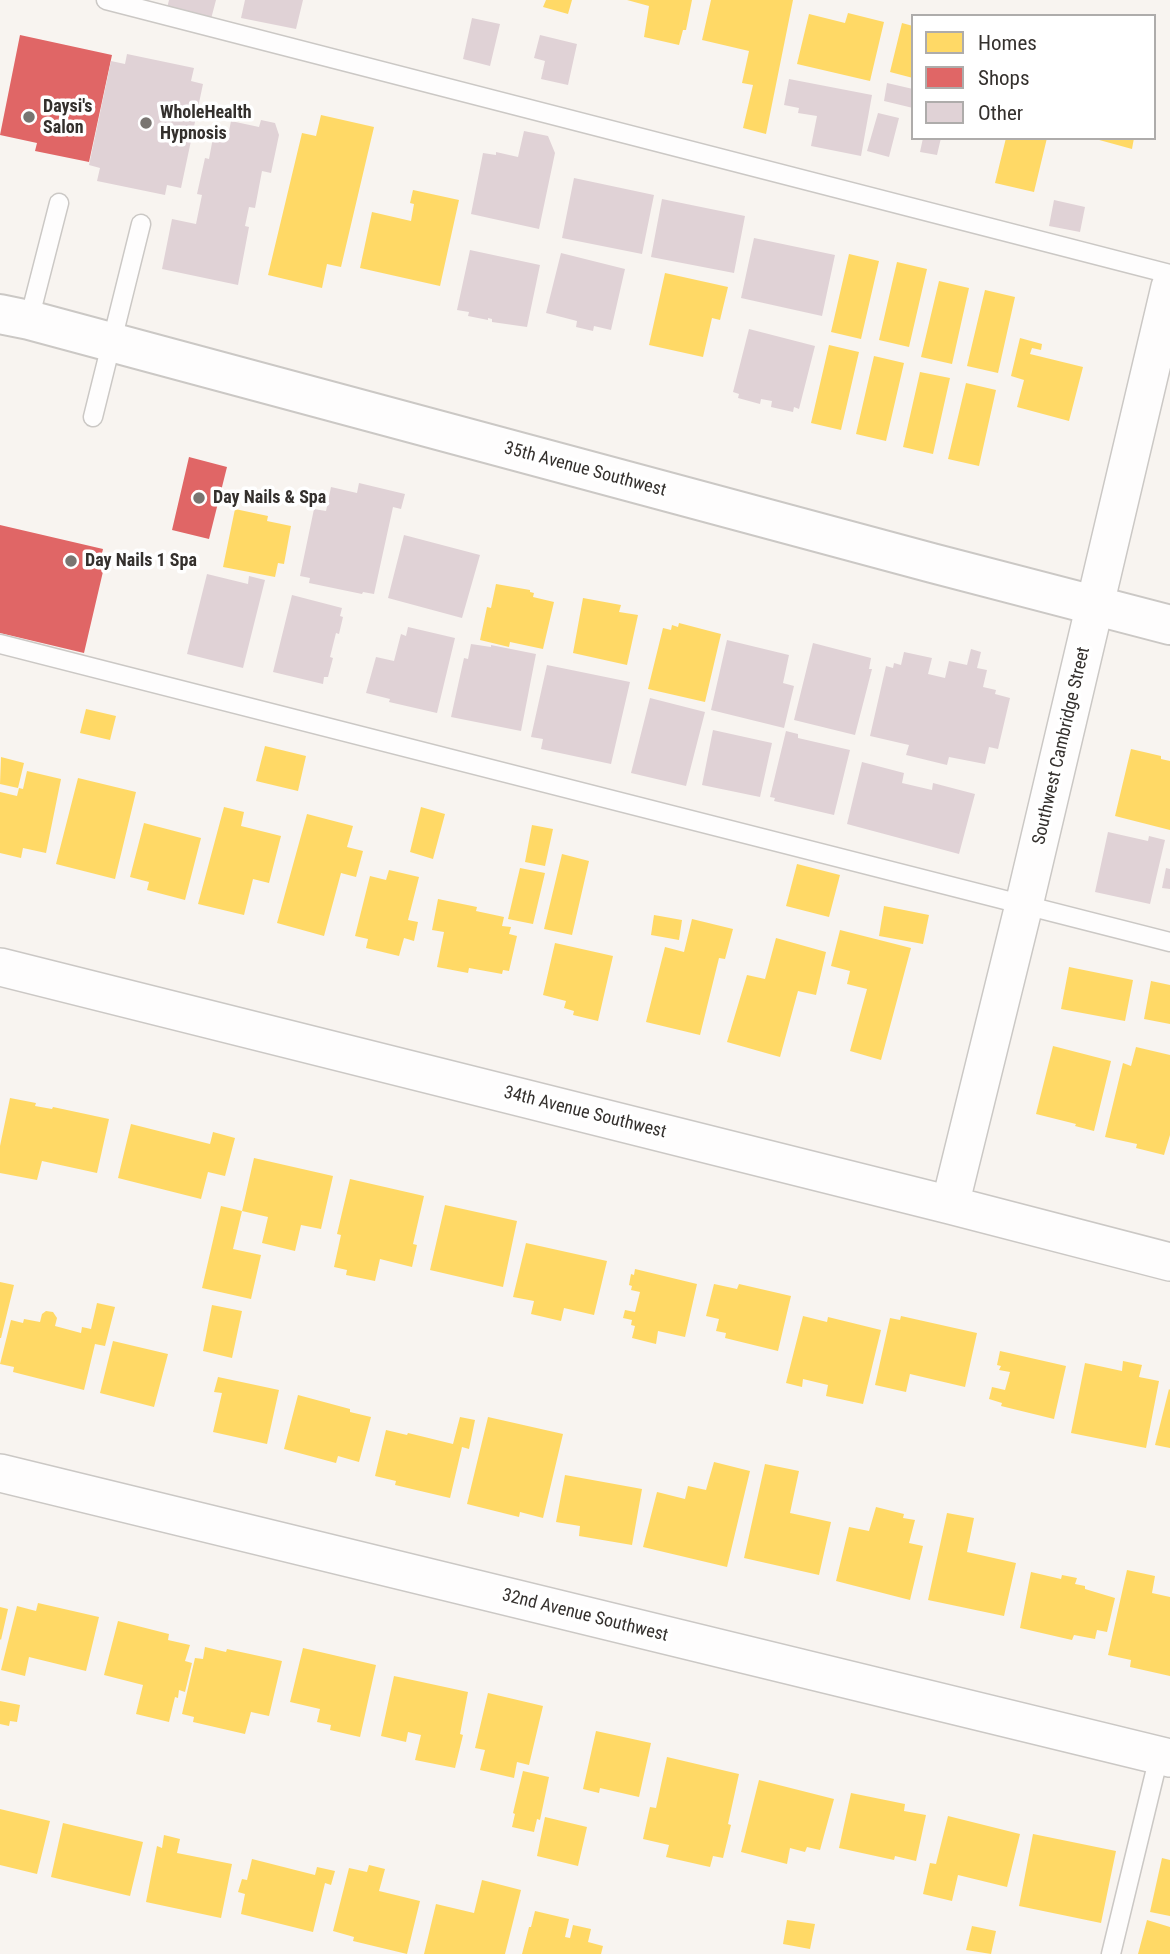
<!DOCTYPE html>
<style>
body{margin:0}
#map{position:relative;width:1170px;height:1954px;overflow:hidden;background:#f8f4f0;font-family:"Roboto Condensed",sans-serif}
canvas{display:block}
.legend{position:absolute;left:911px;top:14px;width:245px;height:126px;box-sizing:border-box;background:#fff;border:2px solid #aeacab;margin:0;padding:9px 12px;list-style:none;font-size:21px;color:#34302d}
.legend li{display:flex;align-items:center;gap:14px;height:35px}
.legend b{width:35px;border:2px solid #aeacab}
</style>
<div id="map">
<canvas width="1170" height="1954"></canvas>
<ul class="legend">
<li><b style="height:19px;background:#ffd966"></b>Homes</li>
<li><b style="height:19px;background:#e06666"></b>Shops</li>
<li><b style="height:19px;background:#e0d2d6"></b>Other</li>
</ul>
</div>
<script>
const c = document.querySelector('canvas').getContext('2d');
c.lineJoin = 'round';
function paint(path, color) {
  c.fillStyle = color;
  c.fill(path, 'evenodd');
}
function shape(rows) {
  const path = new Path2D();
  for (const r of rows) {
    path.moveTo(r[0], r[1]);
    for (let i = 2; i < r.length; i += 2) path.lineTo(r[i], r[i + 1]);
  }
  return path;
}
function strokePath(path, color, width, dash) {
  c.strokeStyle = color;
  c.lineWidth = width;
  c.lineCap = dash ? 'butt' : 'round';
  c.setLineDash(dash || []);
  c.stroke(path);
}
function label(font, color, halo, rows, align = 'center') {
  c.font = font + ' "Roboto Condensed",sans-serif';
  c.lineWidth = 7;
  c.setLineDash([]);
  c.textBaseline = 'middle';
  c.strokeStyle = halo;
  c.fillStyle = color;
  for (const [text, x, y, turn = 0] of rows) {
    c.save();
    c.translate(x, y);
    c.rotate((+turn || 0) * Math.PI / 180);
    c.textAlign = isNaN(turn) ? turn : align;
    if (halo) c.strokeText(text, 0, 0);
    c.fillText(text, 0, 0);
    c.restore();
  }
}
const homes = shape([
 [546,0,572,0,568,14,543,7],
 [627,0,692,0,686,30,683,30,679,45,644,37,649,6],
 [711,0,793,0,766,134,743,128,753,85,742,83,749,51,702,40],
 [848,13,884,22,870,81,797,64,809,14,845,23],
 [902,23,913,26,913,78,890,72],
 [321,115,374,127,341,267,327,264,322,288,268,275,302,133,316,136],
 [1006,138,1047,138,1034,192,995,183],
 [1092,138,1134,138,1132,149],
 [413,190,459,200,440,286,360,268,372,212,411,221,414,204,410,203],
 [849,254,879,261,861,339,831,332],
 [897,262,927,269,909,347,879,340],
 [665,273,728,287,720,320,712,318,703,357,649,345],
 [939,281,969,288,952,364,921,357],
 [985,290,1015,297,998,373,967,366],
 [1020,338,1042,344,1041,350,1032,348,1030,354,1083,367,1069,421,1017,407,1024,380,1011,376],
 [829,345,859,352,841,430,811,423],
 [874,356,904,363,886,441,856,434],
 [920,372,950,378,933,454,903,447],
 [966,383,996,390,979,466,948,459],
 [235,509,268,516,267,521,291,526,284,564,278,563,275,577,223,567],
 [496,584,530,590,530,592,534,593,533,597,554,602,543,649,510,642,509,647,480,640,487,607,491,608],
 [583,598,621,605,619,612,638,615,627,665,573,653],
 [679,623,721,634,705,702,648,689,663,628,671,630,672,625,678,627],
 [86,709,116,716,110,740,80,733],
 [265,746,306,756,298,791,256,781],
 [1131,749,1161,756,1161,759,1170,761,1170,830,1115,816],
 [1,757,24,763,18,788,0,784],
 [27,771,61,779,46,853,23,848,21,858,0,853,0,792,17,796,19,788,23,789],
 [78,778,136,792,115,879,56,864],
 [224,807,244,812,241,826,281,836,269,883,253,879,244,915,198,904],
 [421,807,445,814,433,859,410,852],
 [307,814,353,826,347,847,363,851,356,877,341,873,324,936,277,923],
 [144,823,201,838,185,900,147,890,149,882,130,877],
 [532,825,553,829,545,866,525,862],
 [562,854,589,861,572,935,544,929],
 [797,864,840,875,829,917,786,906],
 [520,868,545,873,533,924,508,919],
 [389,870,419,877,408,920,418,922,414,941,404,938,399,956,366,948,368,939,355,936,370,876,386,880],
 [438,899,477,907,476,911,504,917,502,926,511,927,509,934,517,936,509,971,503,970,502,974,469,968,468,973,437,967,444,932,432,930],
 [884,906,929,915,923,944,879,936],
 [654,915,682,920,679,940,651,935],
 [692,919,733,929,725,959,719,958,700,1035,646,1022,665,947,684,952],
 [840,930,911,948,881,1060,850,1051,867,989,847,984,850,971,831,966],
 [776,938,826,952,816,995,798,991,780,1057,727,1042,747,975,765,979],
 [555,943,613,956,598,1021,573,1015,574,1011,564,1008,566,1001,543,995],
 [1069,967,1133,980,1125,1021,1061,1009],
 [1151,981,1170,985,1170,1024,1144,1019],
 [1053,1046,1111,1061,1094,1131,1075,1126,1076,1124,1036,1114],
 [1136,1047,1170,1055,1170,1135,1164,1155,1136,1148,1137,1144,1105,1137,1123,1063,1131,1066],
 [10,1098,36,1103,35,1106,52,1109,53,1107,109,1119,97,1173,42,1161,37,1180,0,1173,0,1146],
 [131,1124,210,1144,213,1132,235,1138,225,1176,208,1172,201,1199,118,1178],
 [254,1158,333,1176,321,1229,301,1225,295,1251,262,1243,268,1217,242,1211],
 [350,1179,424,1196,413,1244,417,1245,412,1267,380,1259,375,1281,346,1275,347,1270,334,1267,341,1235,337,1234],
 [445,1205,517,1221,503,1287,430,1270],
 [221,1206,242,1211,233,1249,261,1255,251,1299,202,1288],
 [526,1243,607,1261,594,1315,564,1308,561,1321,531,1314,534,1301,513,1297],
 [635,1269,697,1284,685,1337,658,1331,656,1344,632,1338,635,1326,631,1325,632,1320,623,1318,625,1310,635,1312,640,1292,631,1290,632,1286,629,1285,631,1274,634,1275],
 [0,1282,14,1285,1,1338,0,1338],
 [714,1284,737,1289,739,1284,791,1296,778,1351,725,1338,726,1333,716,1331,719,1319,706,1316],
 [97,1303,115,1307,105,1346,95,1344,84,1390,13,1372,14,1367,0,1364,11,1320,23,1323,24,1319,40,1322,42,1314,46,1311,53,1312,57,1318,55,1326,81,1333,82,1327,91,1329],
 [212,1305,242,1311,232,1358,203,1351],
 [803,1316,827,1322,828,1317,881,1330,863,1404,826,1396,828,1385,803,1379,802,1387,786,1383],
 [901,1316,977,1333,965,1387,910,1374,906,1392,875,1385,890,1318,900,1320],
 [113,1341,168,1354,154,1407,100,1393],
 [1000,1351,1066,1366,1054,1419,1001,1406,1002,1403,989,1399,992,1387,1005,1390,1010,1372,999,1370,1001,1366,997,1365],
 [1123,1361,1142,1365,1139,1377,1159,1381,1146,1448,1071,1433,1085,1363,1122,1371],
 [218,1377,279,1390,267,1444,213,1432,222,1393,214,1392],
 [1169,1389,1170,1390,1170,1448,1155,1445],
 [298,1395,350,1409,350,1412,371,1417,359,1462,338,1456,336,1463,284,1449],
 [460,1417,475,1420,469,1449,462,1447,450,1498,395,1485,396,1481,375,1476,386,1430,407,1435,408,1433,453,1444],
 [488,1417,563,1434,543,1518,520,1512,519,1517,467,1504],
 [714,1462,750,1471,727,1567,643,1547,657,1492,685,1499,688,1486,706,1490],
 [765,1464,799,1471,790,1513,831,1522,819,1575,744,1558],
 [565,1475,642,1489,632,1545,579,1536,580,1526,556,1522],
 [876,1507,904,1514,903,1518,915,1520,909,1543,923,1546,910,1600,836,1581,849,1527,869,1531],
 [947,1513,974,1518,967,1552,1016,1563,1004,1616,928,1600],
 [1127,1570,1155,1576,1152,1593,1170,1597,1170,1676,1130,1667,1131,1660,1108,1655],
 [1031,1572,1061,1579,1062,1575,1077,1578,1075,1584,1085,1586,1085,1589,1115,1598,1107,1632,1097,1630,1095,1639,1074,1635,1072,1640,1020,1628],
 [38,1603,99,1617,86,1671,29,1657,25,1676,1,1670,17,1606,36,1611],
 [0,1607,8,1609,1,1640,0,1639],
 [118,1621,169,1634,168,1640,190,1645,185,1661,192,1663,185,1692,179,1690,178,1698,175,1697,169,1722,136,1714,143,1685,104,1675],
 [205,1647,226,1652,227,1649,282,1661,269,1716,251,1712,245,1734,193,1722,194,1717,182,1714,195,1658,203,1659],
 [303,1648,376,1665,360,1737,330,1730,331,1725,317,1722,320,1709,290,1702],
 [394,1676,468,1692,460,1734,463,1735,455,1768,415,1760,421,1735,408,1732,406,1742,381,1736],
 [488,1693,543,1706,529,1765,517,1762,514,1778,480,1770,485,1750,475,1748],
 [0,1701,20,1705,17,1722,10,1721,9,1726,0,1724],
 [596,1731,651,1743,639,1797,600,1788,599,1793,583,1789],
 [667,1757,739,1774,728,1824,731,1825,723,1858,713,1856,710,1867,666,1857,669,1845,643,1839,650,1807,656,1808],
 [523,1771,549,1777,540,1820,537,1819,534,1832,512,1827,515,1814,513,1813],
 [759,1780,834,1799,820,1850,807,1847,805,1852,790,1848,787,1864,741,1852],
 [851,1793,905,1804,904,1811,926,1815,916,1861,895,1856,894,1860,839,1848],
 [0,1809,50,1821,37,1874,0,1865],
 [948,1816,1020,1834,1007,1887,958,1875,952,1901,923,1894,930,1863,936,1864],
 [545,1817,587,1827,578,1866,537,1856],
 [63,1823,143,1842,130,1896,51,1877],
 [1033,1834,1116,1851,1101,1923,1019,1906],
 [164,1835,180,1839,177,1853,232,1864,221,1918,146,1902,157,1846,162,1848],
 [1162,1858,1170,1860,1170,1916,1150,1912],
 [252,1859,315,1875,317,1867,335,1871,331,1885,325,1883,313,1932,241,1914,245,1894,238,1892,242,1879,247,1880],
 [369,1865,385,1869,379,1891,420,1901,407,1954,353,1941,354,1937,333,1931,349,1868,367,1872],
 [482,1880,521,1890,505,1954,424,1954,436,1904,474,1913],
 [535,1911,569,1919,565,1937,570,1938,573,1925,591,1929,588,1942,603,1946,601,1954,522,1954,529,1927,531,1927],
 [787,1920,815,1924,810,1949,783,1944],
 [1147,1920,1170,1927,1170,1954,1138,1954],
 [972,1926,996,1931,991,1954,966,1950]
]);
const shops = shape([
 [20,35,112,55,89,162,35,151,37,143,0,135],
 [189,457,227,467,209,539,172,530],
 [0,525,103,549,100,562,105,563,84,653,0,633]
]);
const building = shape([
 [169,0,216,0,211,19,167,8],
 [245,0,303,0,296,29,241,18],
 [472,18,500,24,490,66,463,59],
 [540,35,577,44,568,85,541,79,545,61,534,58],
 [127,54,194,68,191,81,203,84,181,188,167,185,165,195,97,181,100,168,89,165,111,61,125,64],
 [789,79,872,95,861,156,811,146,817,116,798,113,799,108,784,105],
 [887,83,913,89,913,108,884,101],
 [878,113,899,118,889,157,867,151],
 [261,120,275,123,279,135,271,173,262,171,255,208,249,207,245,226,249,227,238,285,162,269,172,219,196,224,202,195,197,194,205,158,209,159,215,127,229,131,231,121,259,127],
 [524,131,548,136,555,153,539,229,471,214,483,153,496,155,496,152,518,157],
 [923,138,941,138,937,155,920,152],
 [574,178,654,195,642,254,562,238],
 [662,199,745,216,734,273,651,257],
 [1054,200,1085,207,1080,232,1049,226],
 [754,238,835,255,822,316,741,298],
 [470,250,540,265,527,327,492,322,492,319,488,318,488,320,468,316,469,312,457,310],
 [561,253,625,269,611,330,594,326,593,331,576,327,577,321,546,313],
 [749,329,815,346,799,409,794,407,793,412,771,407,772,401,761,399,760,404,738,398,739,394,733,392],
 [359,483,405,494,401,509,393,507,374,594,363,592,362,594,309,583,310,578,300,576,314,509,326,511,331,487,357,493],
 [404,535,480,555,462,618,388,598],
 [207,574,248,584,249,576,265,580,243,668,187,654],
 [292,595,342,608,340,616,343,617,339,634,336,633,330,657,333,658,328,677,324,677,323,684,273,672],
 [408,627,455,638,437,713,389,702,390,699,366,693,376,657,394,661,401,634,406,636],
 [727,640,789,655,783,683,794,686,784,728,711,710],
 [813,643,871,658,869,669,872,669,855,735,794,720],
 [471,644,491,647,491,645,536,654,521,731,451,717,464,658,468,659],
 [971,649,981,652,977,668,987,670,983,687,996,690,995,694,1010,698,998,749,989,747,985,764,949,757,947,765,906,755,909,745,870,736,886,666,893,668,894,663,901,665,904,652,932,658,928,674,945,678,949,661,967,665],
 [547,665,630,682,611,764,541,749,543,739,531,737],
 [650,698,705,712,686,786,631,773],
 [713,730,772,743,760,797,702,785],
 [786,731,798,734,798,738,850,750,834,815,774,801,775,798,770,797],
 [862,762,904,773,902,783,932,790,933,783,975,794,959,854,847,824],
 [1108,832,1148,841,1149,836,1165,840,1150,904,1095,892],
 [1166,868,1170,869,1170,889,1162,888]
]);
const service = shape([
 [106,0,1170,274],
 [29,320,59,203],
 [93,417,141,224],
 [0,644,1170,942],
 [1111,1954,1159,1756]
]);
const minor = shape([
 [0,967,950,1205,1170,1262],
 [950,1205,1024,905,1170,287],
 [0,1473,1170,1758]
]);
const secondary = shape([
 [0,314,29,320,932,563,1170,625]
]);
const markers = [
 [29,117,7,"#797571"],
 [146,123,7,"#797571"],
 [199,498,7,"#797571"],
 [71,561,7,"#797571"]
];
const poiNames = [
 ["Daysi's",43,107],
 ["Salon",43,128],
 ["WholeHealth",160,113],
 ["Hypnosis",160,134],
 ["Day Nails & Spa",213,498],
 ["Day Nails 1 Spa",85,561]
];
const streetNames = [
 ["35th Avenue Southwest",585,470,15],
 ["Southwest Cambridge Street",1062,746,-77],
 ["34th Avenue Southwest",585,1113,14],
 ["32nd Avenue Southwest",585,1616,14]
];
paint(homes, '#ffd966');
paint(shops, '#e06666');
paint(building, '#e0d2d6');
strokePath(service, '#cbc8c5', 21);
strokePath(minor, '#cbc8c5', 40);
strokePath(secondary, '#cbc8c5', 42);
strokePath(service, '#fefdfd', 18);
strokePath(minor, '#fefdfd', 37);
strokePath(secondary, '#fefdfd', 38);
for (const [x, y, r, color] of markers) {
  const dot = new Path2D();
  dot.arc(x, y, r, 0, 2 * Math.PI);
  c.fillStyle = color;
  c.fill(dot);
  strokePath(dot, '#fff', 2.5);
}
label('bold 18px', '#34302d', '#fff', poiNames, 'left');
label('18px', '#34302d', '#fff', streetNames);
</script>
